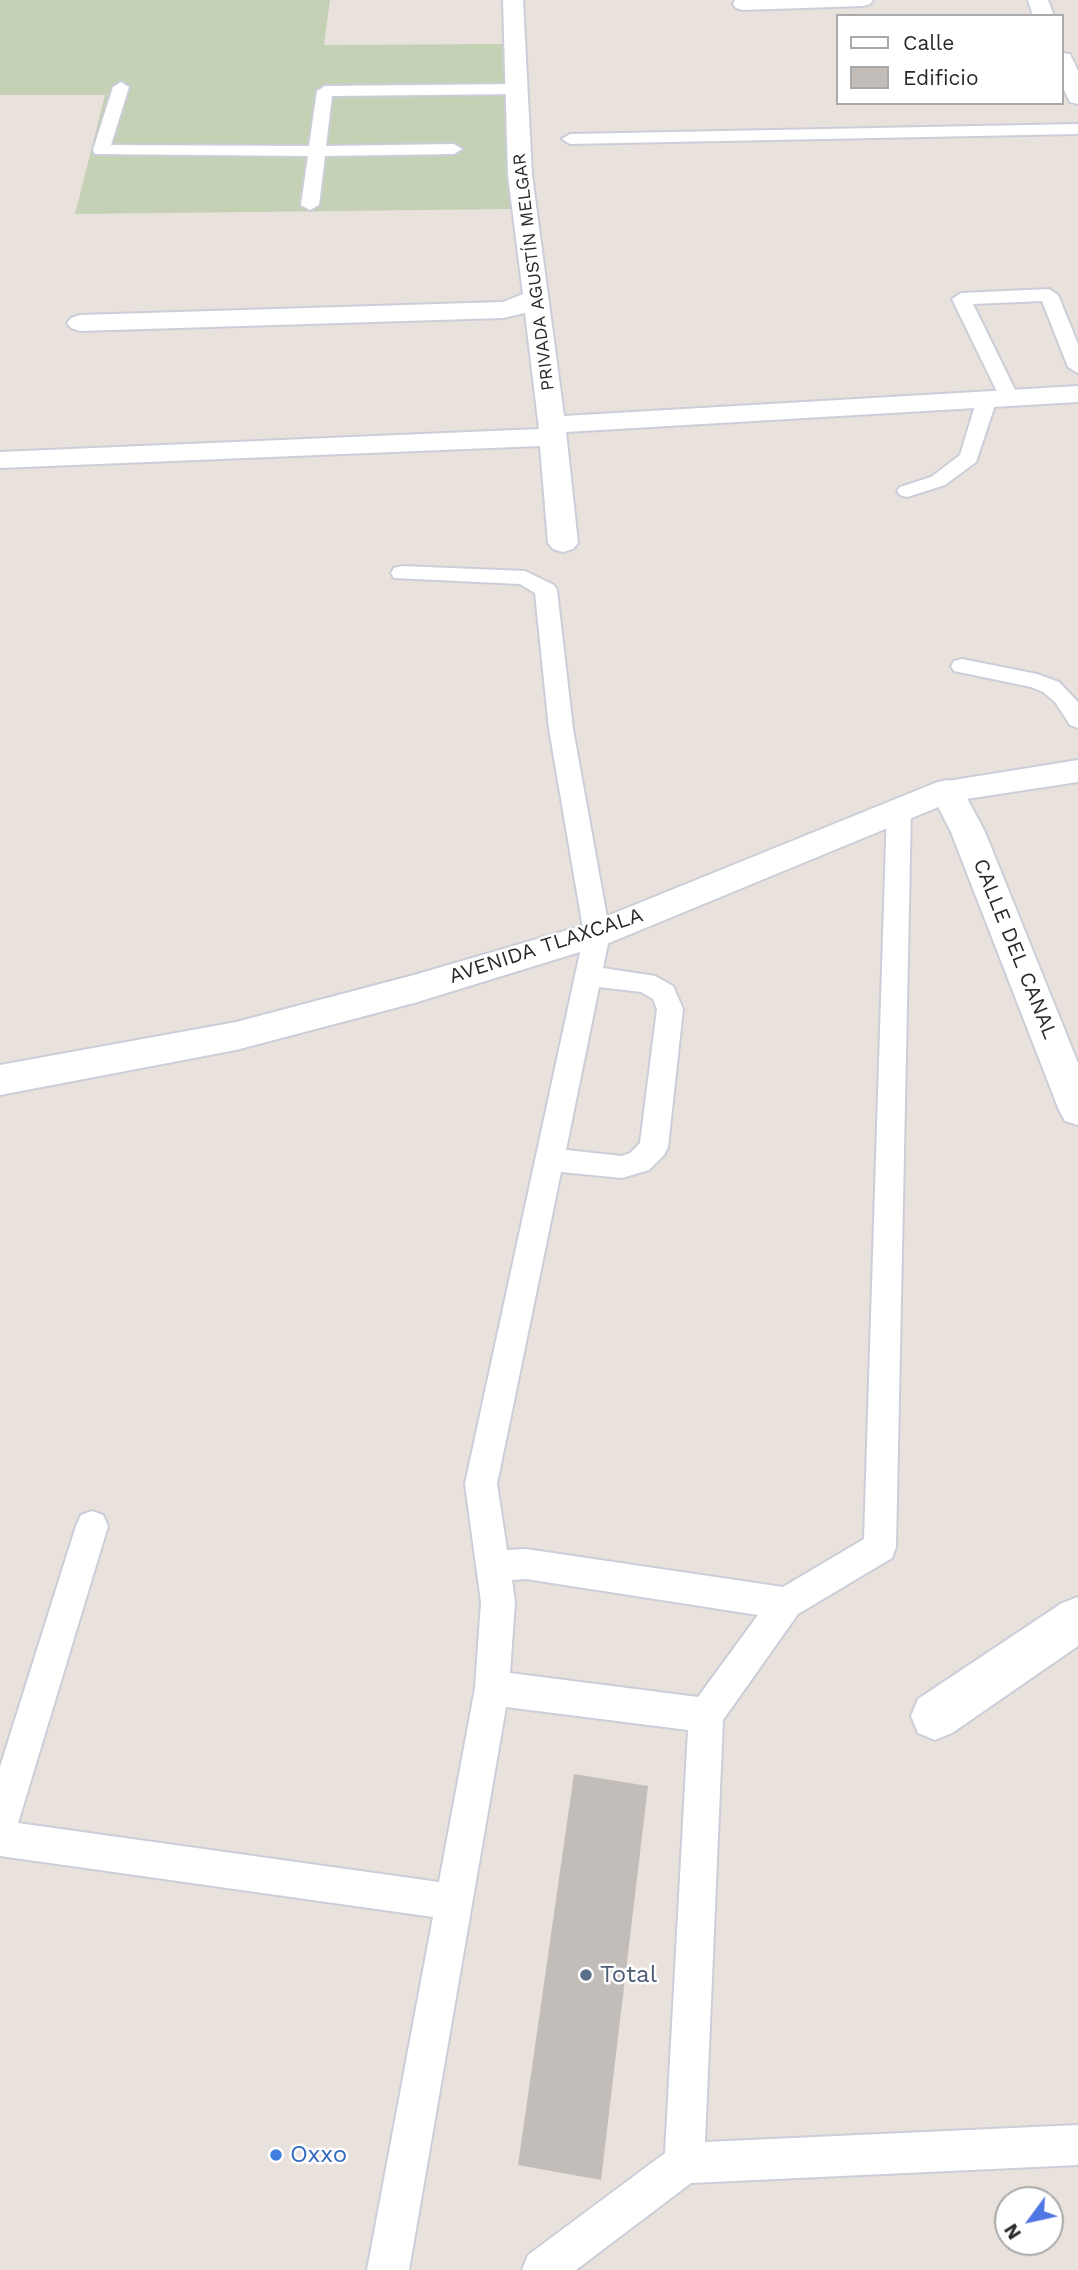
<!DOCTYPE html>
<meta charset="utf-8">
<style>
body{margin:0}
#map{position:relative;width:1078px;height:2270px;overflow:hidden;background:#e9e2dc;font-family:"Work Sans",sans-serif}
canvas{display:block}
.legend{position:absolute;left:836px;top:14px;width:228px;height:91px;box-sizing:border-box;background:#fff;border:2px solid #a9a9a9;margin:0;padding:9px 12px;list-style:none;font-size:21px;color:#292929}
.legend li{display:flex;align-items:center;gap:14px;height:35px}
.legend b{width:35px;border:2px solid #a9a9a9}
.north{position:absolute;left:994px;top:2186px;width:70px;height:70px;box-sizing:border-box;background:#fff;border:2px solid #a9a9a9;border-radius:50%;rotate:237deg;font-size:19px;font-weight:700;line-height:28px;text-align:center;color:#292929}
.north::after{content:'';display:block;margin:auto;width:24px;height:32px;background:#5076e2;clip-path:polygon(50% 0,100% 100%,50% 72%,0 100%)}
</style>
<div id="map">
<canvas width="1078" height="2270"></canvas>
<ul class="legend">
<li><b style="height:9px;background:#fff"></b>Calle</li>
<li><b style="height:19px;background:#c2bdb8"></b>Edificio</li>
</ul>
<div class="north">N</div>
</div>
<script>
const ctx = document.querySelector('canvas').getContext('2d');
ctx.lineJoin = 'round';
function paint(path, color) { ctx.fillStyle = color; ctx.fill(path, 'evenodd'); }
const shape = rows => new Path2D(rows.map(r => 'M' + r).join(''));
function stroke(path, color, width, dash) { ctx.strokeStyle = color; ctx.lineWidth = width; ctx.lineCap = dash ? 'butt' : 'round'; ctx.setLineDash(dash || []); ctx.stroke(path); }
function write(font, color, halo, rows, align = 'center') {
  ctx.font = font + ' "Work Sans",sans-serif'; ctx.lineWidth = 5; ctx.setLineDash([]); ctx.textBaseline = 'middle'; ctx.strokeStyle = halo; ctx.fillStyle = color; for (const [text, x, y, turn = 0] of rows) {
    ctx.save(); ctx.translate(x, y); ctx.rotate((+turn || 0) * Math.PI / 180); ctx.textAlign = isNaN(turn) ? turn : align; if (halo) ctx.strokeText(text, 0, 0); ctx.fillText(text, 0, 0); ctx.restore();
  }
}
paint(shape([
 [0,0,330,0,324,45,505,44,514,209,75,214,105,95,0,95]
]), '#c5d1b5');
paint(shape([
 [574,1774,648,1786,601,2180,518,2165]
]), '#c2bdb8');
const lane = shape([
 [121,82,129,87,111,145,309,146,317,91,325,86,517,84,525,89,517,94,332,96,326,146,454,144,462,149,454,154,325,156,319,205,310,210,301,205,308,156,95,154,93,150,113,87,121,82],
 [1078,124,1078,134,570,144,562,139,570,134,1078,124],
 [1049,289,1058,295,1078,344,1078,373,1068,367,1042,301,973,304,1019,398,1009,404,1002,402,952,299,961,293,1049,289],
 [987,393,997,399,976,462,945,485,907,497,900,495,897,491,900,487,931,477,960,455,977,399,987,393],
 [402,566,525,571,554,585,557,590,573,729,610,934,603,968,655,976,673,986,683,1009,668,1147,664,1155,649,1170,622,1178,561,1172,497,1484,507,1550,526,1549,783,1587,864,1539,887,808,890,802,899,800,908,802,911,808,896,1547,892,1558,798,1614,723,1720,705,2142,1078,2125,1078,2165,691,2183,576,2270,522,2270,528,2255,665,2153,688,1730,506,1707,409,2270,367,2270,433,1917,0,1856,0,1767,76,1526,81,1515,92,1511,103,1515,108,1526,18,1823,439,1882,475,1688,481,1602,465,1484,584,934,549,729,535,593,520,584,394,578,391,573,394,568,402,566],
 [599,987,641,992,653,999,657,1009,640,1143,630,1153,622,1156,566,1150,599,987],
 [526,1579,758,1615,698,1697,510,1673,515,1602,512,1580,526,1579],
 [962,659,1037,674,1059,682,1078,702,1078,728,1070,725,1055,702,1043,692,1031,687,954,671,951,666,954,661,962,659]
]);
const street = shape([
 [503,0,523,0,532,175,564,416,1078,386,1078,402,566,432,578,543,573,549,563,552,553,549,548,543,540,446,0,468,0,452,539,429,525,313,503,318,80,331,71,328,67,323,71,318,80,315,503,302,523,294,508,175,503,0],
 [735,0,873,0,870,4,863,6,743,10,736,8,733,4,735,0],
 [1028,0,1048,0,1054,16,1033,16,1028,0],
 [1062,53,1070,54,1078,71,1078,104,1070,102,1062,86,1062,53],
 [947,780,959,783,985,832,1078,1063,1078,1125,1065,1121,1059,1110,951,832,930,791,935,783,947,780],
 [1078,1597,1078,1646,952,1733,935,1740,918,1733,911,1716,918,1699,1062,1603,1078,1597]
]);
const secondary = shape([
 [1078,760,1078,782,953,801,609,943,414,1003,236,1050,0,1095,0,1065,236,1022,414,975,585,925,935,783,1078,760]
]);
stroke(lane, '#cbced9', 4);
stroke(street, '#cbced9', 4);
stroke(secondary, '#cbced9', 4);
paint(lane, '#fff');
paint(street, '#fff');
paint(secondary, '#fff');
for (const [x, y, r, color] of [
 [586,1975,7,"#5c6f8a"],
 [276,2155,7,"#3f7fe0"]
]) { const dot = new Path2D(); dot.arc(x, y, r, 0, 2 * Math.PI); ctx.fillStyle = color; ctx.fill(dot); stroke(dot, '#fff', 2.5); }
write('18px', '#292929', '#fff', [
 ["PRIVADA AGUSTÍN MELGAR",534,272,-97]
]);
write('21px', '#292929', '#fff', [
 ["AVENIDA TLAXCALA",546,946,-18],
 ["CALLE DEL CANAL",1015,949,68]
]);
write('24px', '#4e5e75', '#fff', [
 ["Total",600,1975]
], 'left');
write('24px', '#366cbe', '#fff', [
 ["Oxxo",290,2155]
], 'left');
</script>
